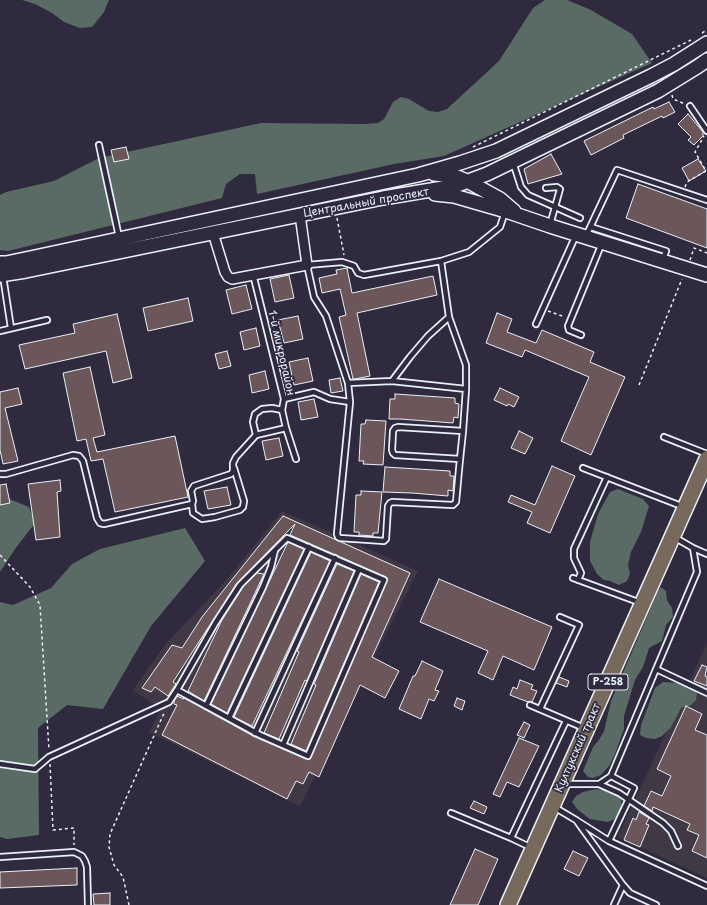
<!DOCTYPE html>
<meta charset="utf-8">
<style>
body{margin:0}
canvas{display:block;background:#2f2a3d}
</style>
<canvas width="707" height="905"></canvas>
<script>
const ctx = document.querySelector('canvas').getContext('2d');
ctx.lineJoin = 'round';
function paint(path, color) { ctx.fillStyle = color; ctx.fill(path, 'evenodd'); }
const shape = rows => new Path2D(rows.map(r => 'M' + r).join(''));
function stroke(path, color, width, dash) { ctx.strokeStyle = color; ctx.lineWidth = width; ctx.lineCap = dash ? 'butt' : 'round'; ctx.setLineDash(dash || []); ctx.stroke(path); }
function write(font, color, halo, rows, align = 'center') {
  ctx.font = font + ' "Playpen Sans",sans-serif'; ctx.lineWidth = 3.5; ctx.setLineDash([]); ctx.textBaseline = 'middle'; ctx.strokeStyle = halo; ctx.fillStyle = color; for (const [text, x, y, turn = 0] of rows) {
    ctx.save(); ctx.translate(x, y); ctx.rotate((+turn || 0) * Math.PI / 180); ctx.textAlign = isNaN(turn) ? turn : align; if (halo) ctx.strokeText(text, 0, 0); ctx.fillText(text, 0, 0); ctx.restore();
  }
}
paint(shape([
 [282,511,418,571,300,806,149,732,161,710,133,690,165,645,228,578],
 [707,643,707,878,618,837]
]), '#413845');
paint(shape([
 [22,0,109,0,104,12,92,27,80,28,64,22,52,13,35,4],
 [545,0,567,0,591,10,632,34,652,63,444,156,394,164,257,194,255,174,240,174,226,184,222,198,8,251,0,250,0,195,6,192,54,181,99,158,261,123,366,124,378,123,384,119,393,102,401,97,409,99,429,111,438,112,447,109,499,61,533,8],
 [618,489,643,499,649,506,641,532,631,552,628,565,630,574,627,581,619,585,610,581,604,580,597,574,590,561,590,542,598,514,610,492],
 [0,497,9,499,29,507,35,523,15,549,0,572],
 [185,528,205,561,151,626,103,709,67,705,38,728,39,835,7,839,0,837,0,602,13,605,51,588,72,564,100,549],
 [661,587,666,591,667,600,672,608,673,617,666,625,662,641,649,648,643,667,635,680,624,716,624,729,615,754,609,766,601,775,593,778,588,777,583,771,593,747,599,740,604,731,611,701,658,591],
 [663,682,678,683,697,692,696,700,691,705,681,708,671,727,662,736,655,739,646,738,640,735,641,725,655,688],
 [596,789,604,790,614,794,621,799,622,807,618,816,613,820,608,822,590,819,578,810,572,802,576,796,583,792]
]), '#596b64');
const building = shape([
 [669,102,675,112,663,118,662,116,623,135,624,138,591,155,584,141,653,107,654,109,669,102],
 [688,114,703,132,703,136,694,145,688,140,691,137,678,124,688,114],
 [126,147,129,159,114,162,111,150,126,147],
 [551,154,562,174,528,184,524,169,551,154],
 [698,159,706,171,689,181,682,168,698,159],
 [638,184,707,209,707,248,626,218,638,184],
 [347,268,352,293,433,276,437,295,357,313,370,376,355,379,353,379,339,317,346,315,340,289,322,293,319,278,337,274,336,270,347,268],
 [289,275,294,298,275,302,270,279,289,275],
 [246,285,252,309,232,314,226,290,246,285],
 [188,298,193,321,148,331,143,308,188,298],
 [497,313,512,319,507,332,536,343,542,330,594,352,590,362,625,377,591,455,561,441,589,377,525,350,522,357,486,343,497,313],
 [117,314,132,378,113,383,106,351,25,369,19,345,75,333,73,324,117,314],
 [298,316,303,339,284,343,278,320,298,316],
 [256,328,260,346,244,350,240,332,256,328],
 [227,351,231,366,219,369,215,354,227,351],
 [308,358,313,381,294,385,289,362,308,358],
 [90,367,105,435,93,438,97,452,175,436,188,497,115,512,103,459,91,461,86,439,77,441,63,373,90,367],
 [265,371,269,389,252,393,249,375,265,371],
 [340,378,343,391,331,393,329,380,340,378],
 [18,388,22,404,5,408,18,461,3,464,0,450,0,392,18,388],
 [500,388,519,397,514,407,508,404,507,406,494,400,500,388],
 [395,394,455,398,455,403,459,404,458,418,454,417,453,423,400,419,389,419,390,399,395,399,395,394],
 [314,399,318,417,301,420,298,402,314,399],
 [366,420,386,421,383,465,363,464,364,461,359,461,361,424,365,424,366,420],
 [519,431,533,438,525,454,511,448,519,431],
 [279,438,283,456,266,460,262,441,279,438],
 [552,466,575,476,550,533,527,523,532,512,508,502,511,495,535,505,552,466],
 [385,467,450,471,450,476,454,476,453,491,448,490,448,496,412,493,383,492,385,467],
 [60,480,61,491,57,492,60,537,36,540,28,484,60,480],
 [6,484,10,503,0,505,0,485,6,484],
 [227,487,231,505,208,509,204,491,227,487],
 [361,491,382,492,378,533,373,533,373,536,359,535,359,532,354,532,356,495,361,495,361,491],
 [283,516,410,573,372,657,399,671,385,698,360,685,319,777,309,772,303,784,296,781,287,799,162,735,177,705,174,704,174,701,177,696,184,699,184,698,253,736,306,759,310,759,387,581,386,577,290,535,295,524,237,583,173,682,176,684,168,696,155,687,151,692,142,688,172,645,182,648,202,617,283,516],
 [288,542,304,549,227,713,211,704,288,542],
 [311,552,330,561,252,726,234,717,311,552],
 [337,564,354,571,307,681,305,680,279,739,264,733,299,652,297,651,337,564],
 [257,573,264,574,204,701,188,691,222,620,243,587,257,573],
 [361,574,379,582,306,751,291,744,316,685,314,684,361,574],
 [439,579,552,627,534,670,503,656,493,680,478,673,488,651,420,622,439,579],
 [422,661,443,671,435,690,439,691,434,701,429,699,421,719,399,709,413,676,415,676,422,661],
 [702,665,707,667,705,676,707,677,707,686,694,681,702,665],
 [559,677,569,681,567,687,556,683,559,677],
 [520,680,533,685,531,689,537,691,532,702,528,702,510,695,513,687,517,689,520,680],
 [457,698,465,701,462,710,454,706,457,698],
 [686,706,702,714,695,730,707,735,707,858,692,851,699,835,687,830,690,824,653,807,652,811,644,806,651,791,662,796,671,776,657,769,686,706],
 [524,722,530,725,524,738,517,735,524,722],
 [519,738,539,746,519,787,507,782,500,797,493,794,519,738],
 [474,801,487,807,484,814,470,808,474,801],
 [639,812,649,818,646,824,649,825,640,847,624,840,633,818,636,820,639,812],
 [475,849,498,859,478,905,450,905,475,849],
 [573,851,588,858,579,876,564,869,573,851],
 [77,868,77,885,0,888,0,872,77,868],
 [110,893,110,905,94,905,93,894,110,893]
]);
paint(building, '#6b5759');
stroke(building, '#e8f1f8', 1);
const service = shape([
 [690,106,707,131],
 [99,145,119,237],
 [513,162,521,187,528,195,580,218],
 [546,188,557,187,560,189,550,225],
 [591,227,666,251,663,260],
 [586,236,617,170,707,200],
 [253,274,284,399,282,410,272,408,262,409,255,414,253,422,256,435],
 [3,276,11,328],
 [449,317,466,365,466,389],
 [536,324,576,235],
 [0,331,47,320],
 [581,335,569,330,568,326,602,243],
 [392,381,410,357,428,336,449,317,441,261],
 [348,383,350,402],
 [284,399,314,392,330,399,350,402,337,534,338,537,340,538,384,541,386,539,388,506,390,503,392,502,453,505,456,502,460,459,395,455,393,453,392,450,393,431,395,428,398,427,463,431],
 [282,410,286,428,296,459],
 [664,437,707,454],
 [460,459,463,431,466,389,392,381,348,383,326,316,314,297,307,265,342,262,354,266,358,273,364,275,441,261,469,252,500,227,505,212],
 [583,468,684,507],
 [0,474,6,474,73,455,79,456,83,461,97,518,100,523,104,524,192,504,193,501,191,491,194,486,231,474,233,471,233,463,236,457,256,435,286,428],
 [192,504,193,513,202,519,215,517,240,510,243,507,244,501,234,468],
 [693,548,707,554],
 [573,578,641,603],
 [578,580,581,573,574,558,574,549,607,477],
 [656,669,707,693],
 [530,705,584,728],
 [206,706,263,587,271,567,275,550],
 [540,709,579,625,560,617],
 [229,718,309,547],
 [255,733,335,558],
 [283,745,359,569],
 [0,764,35,769,49,757,169,702,177,690,260,735,308,756,384,580,287,538,240,585,216,622,177,690],
 [564,784,599,784,611,776],
 [599,784,619,793,663,823,671,831,678,846],
 [554,807,576,820,623,885,614,905],
 [451,813,511,838],
 [576,820,609,841,707,886],
 [609,841,634,788,611,776,697,572,693,548,674,537],
 [532,848,511,838,566,721],
 [0,857,74,852,82,856,85,861,87,867,88,905],
 [623,885,630,893,656,905]
]);
const minor = shape([
 [213,233,225,272,228,277,232,279,307,265,300,215]
]);
const secondary = shape([
 [434,174,455,176,469,182,500,199,514,211],
 [435,194,454,196,506,211,550,226,707,275],
 [0,263,6,263,30,258,418,175,460,163,496,151,651,76,674,64,707,43],
 [0,275,26,271,383,198,455,186,487,174,658,91,697,67,707,60]
]);
const primary = shape([
 [508,905,707,459]
]);
stroke(service, '#e8f1f8', 8);
stroke(minor, '#e8f1f8', 12);
stroke(secondary, '#e8f1f8', 16);
stroke(primary, '#e8f1f8', 18);
stroke(shape([
 [702,33,707,30],
 [672,95,673,99,685,104],
 [473,147,691,40],
 [685,187,687,182,706,171,695,152,704,136],
 [337,218,344,255],
 [690,260,694,248,707,253],
 [548,311,565,317],
 [639,385,682,279],
 [0,555,30,587,40,605,49,750],
 [50,764,53,830,74,828,74,845],
 [129,905,123,877,114,865,109,847,110,834,165,711]
]), '#e8f1f8', 1.5, [3, 3]);
stroke(service, '#2f2a3d', 4.5);
stroke(minor, '#2f2a3d', 9);
stroke(secondary, '#2f2a3d', 13);
stroke(primary, '#77695c', 15);
for (const [x, y, w] of [
 [608,682,40]
]) { const box = new Path2D(); box.roundRect(x - w / 2, y - 8, w, 16, 3); ctx.fillStyle = '#2f2a3d'; ctx.fill(box); stroke(box, '#e8f1f8', 1); }
write('bold 10px', '#e8f1f8', null, [
 ["Р-258",608,682]
]);
write('11px', '#e8f1f8', '#2f2a3d', [
 ["Центральный проспект",366,203,-10],
 ["1-й микрорайон",281,353,77],
 ["Култукский тракт",578,748,-66]
]);
</script>
